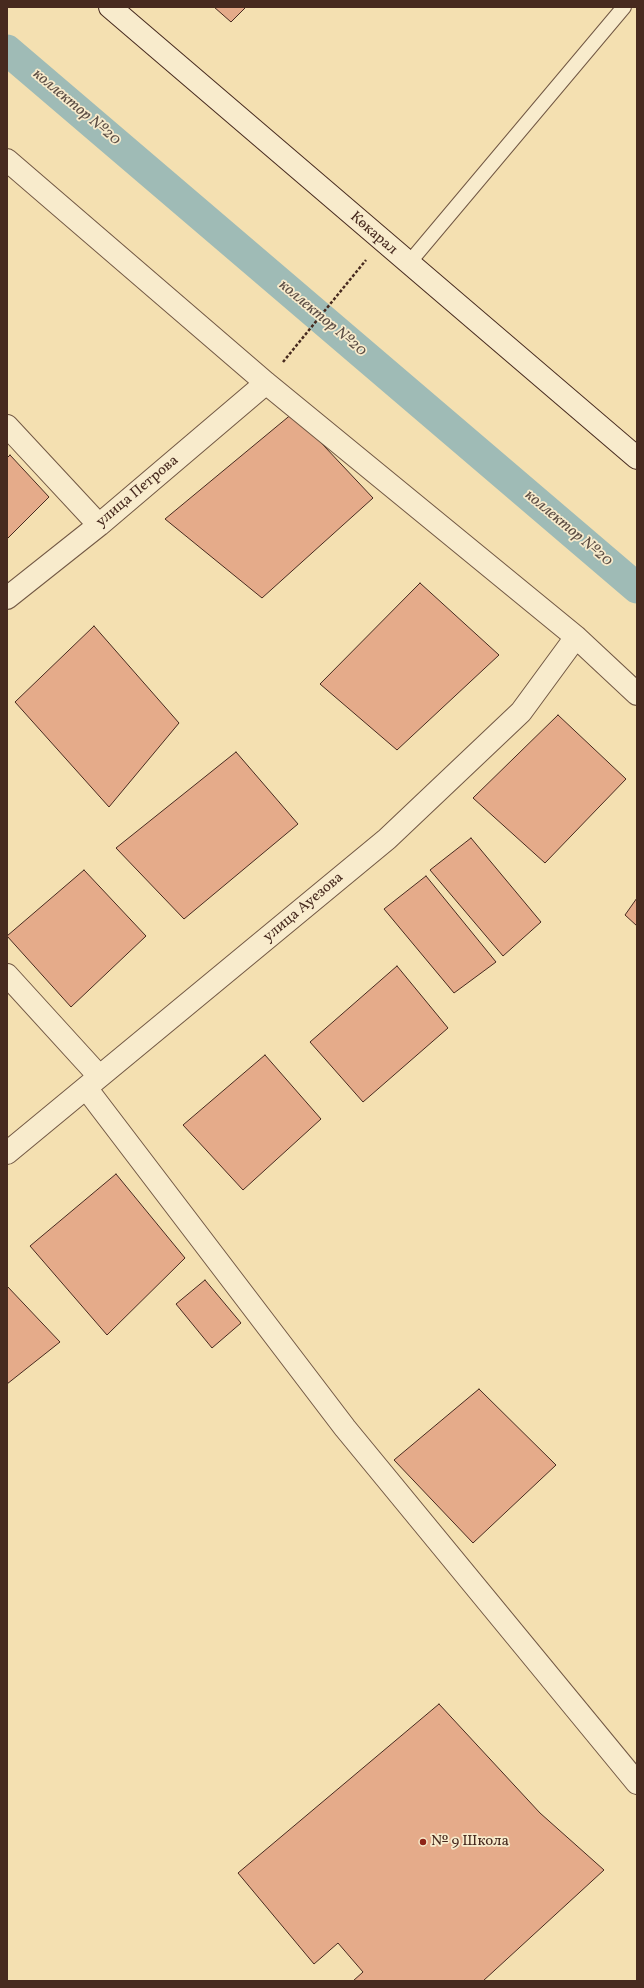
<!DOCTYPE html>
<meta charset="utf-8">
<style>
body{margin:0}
#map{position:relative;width:644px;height:1988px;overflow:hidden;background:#f4e0b1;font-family:Vollkorn,serif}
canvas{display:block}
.frame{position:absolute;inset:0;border:8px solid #472a1f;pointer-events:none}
</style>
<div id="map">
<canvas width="644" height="1988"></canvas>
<div class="frame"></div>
</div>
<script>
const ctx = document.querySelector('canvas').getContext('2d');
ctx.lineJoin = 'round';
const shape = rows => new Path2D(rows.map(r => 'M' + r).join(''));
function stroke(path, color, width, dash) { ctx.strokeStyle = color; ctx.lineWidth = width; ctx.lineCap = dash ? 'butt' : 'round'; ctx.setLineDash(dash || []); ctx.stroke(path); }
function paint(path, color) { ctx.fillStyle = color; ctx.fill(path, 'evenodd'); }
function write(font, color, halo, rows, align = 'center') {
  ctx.font = font + ' Vollkorn,serif'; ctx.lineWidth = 3.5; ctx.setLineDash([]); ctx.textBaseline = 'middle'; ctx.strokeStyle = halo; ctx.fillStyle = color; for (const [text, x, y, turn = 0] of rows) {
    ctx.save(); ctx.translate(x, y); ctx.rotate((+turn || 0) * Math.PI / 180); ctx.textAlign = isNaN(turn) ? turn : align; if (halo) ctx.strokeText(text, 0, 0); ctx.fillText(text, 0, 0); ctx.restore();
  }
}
stroke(shape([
 [7,50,637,588]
]), '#9fbbb6', 31);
const building = shape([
 [214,7,246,7,231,22,214,7],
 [293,413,373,498,262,598,165,519,293,413],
 [10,455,49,497,7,539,7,458,10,455],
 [420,583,499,655,397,750,320,684,420,583],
 [94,626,179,723,109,807,15,702,94,626],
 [558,715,626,779,545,863,473,798,558,715],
 [236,752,298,824,184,919,116,848,236,752],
 [471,838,541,922,503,956,430,870,471,838],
 [84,870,146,936,71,1007,7,936,84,870],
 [426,876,496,962,454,993,384,909,426,876],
 [637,898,637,926,625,915,637,898],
 [397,966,448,1028,363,1102,310,1042,397,966],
 [265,1055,321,1119,243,1190,183,1125,265,1055],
 [116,1174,185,1258,107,1335,30,1246,116,1174],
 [205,1280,241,1323,212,1348,176,1304,205,1280],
 [7,1286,60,1342,7,1384,7,1286],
 [479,1389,556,1465,473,1543,394,1460,479,1389],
 [439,1704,540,1813,604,1870,483,1981,353,1981,363,1972,338,1943,314,1964,238,1873,439,1704]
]);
paint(building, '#e5ab8a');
stroke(building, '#472a1f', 1);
const service = shape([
 [408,264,624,7]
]);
const minor = shape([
 [7,160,266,383,576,637,637,694],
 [7,426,99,525],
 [7,598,99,525,266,383],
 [7,975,99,1076],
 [86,1088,345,1428,637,1783],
 [7,1153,387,839,521,712,576,637]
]);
const secondary = shape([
 [110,7,637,458]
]);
stroke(service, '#725844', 16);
stroke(minor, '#725844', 24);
stroke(secondary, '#472a1f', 24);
stroke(shape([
 [283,362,366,260]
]), '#472a1f', 2.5, [3, 2]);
stroke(service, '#f8ebcc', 14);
stroke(minor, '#f8ebcc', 22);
stroke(secondary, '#f8ebcc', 22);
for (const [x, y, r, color] of [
 [423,1842,4,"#8f2418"]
]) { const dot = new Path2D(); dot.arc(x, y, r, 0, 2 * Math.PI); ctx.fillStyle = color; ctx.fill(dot); stroke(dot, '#f8ebcc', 1.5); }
write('15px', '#472a1f', '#f8ebcc', [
 ["Көкарал",373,234,41],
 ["улица Петрова",138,492,-40],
 ["улица Ауезова",304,908,-40]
]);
write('15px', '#472a1f', '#f8ebcc', [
 ["№ 9 Школа",431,1842]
], 'left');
write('italic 16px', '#5d4e45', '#f8ebcc', [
 ["коллектор №20",76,108,40],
 ["коллектор №20",322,319,40],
 ["коллектор №20",568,529,40]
]);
</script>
